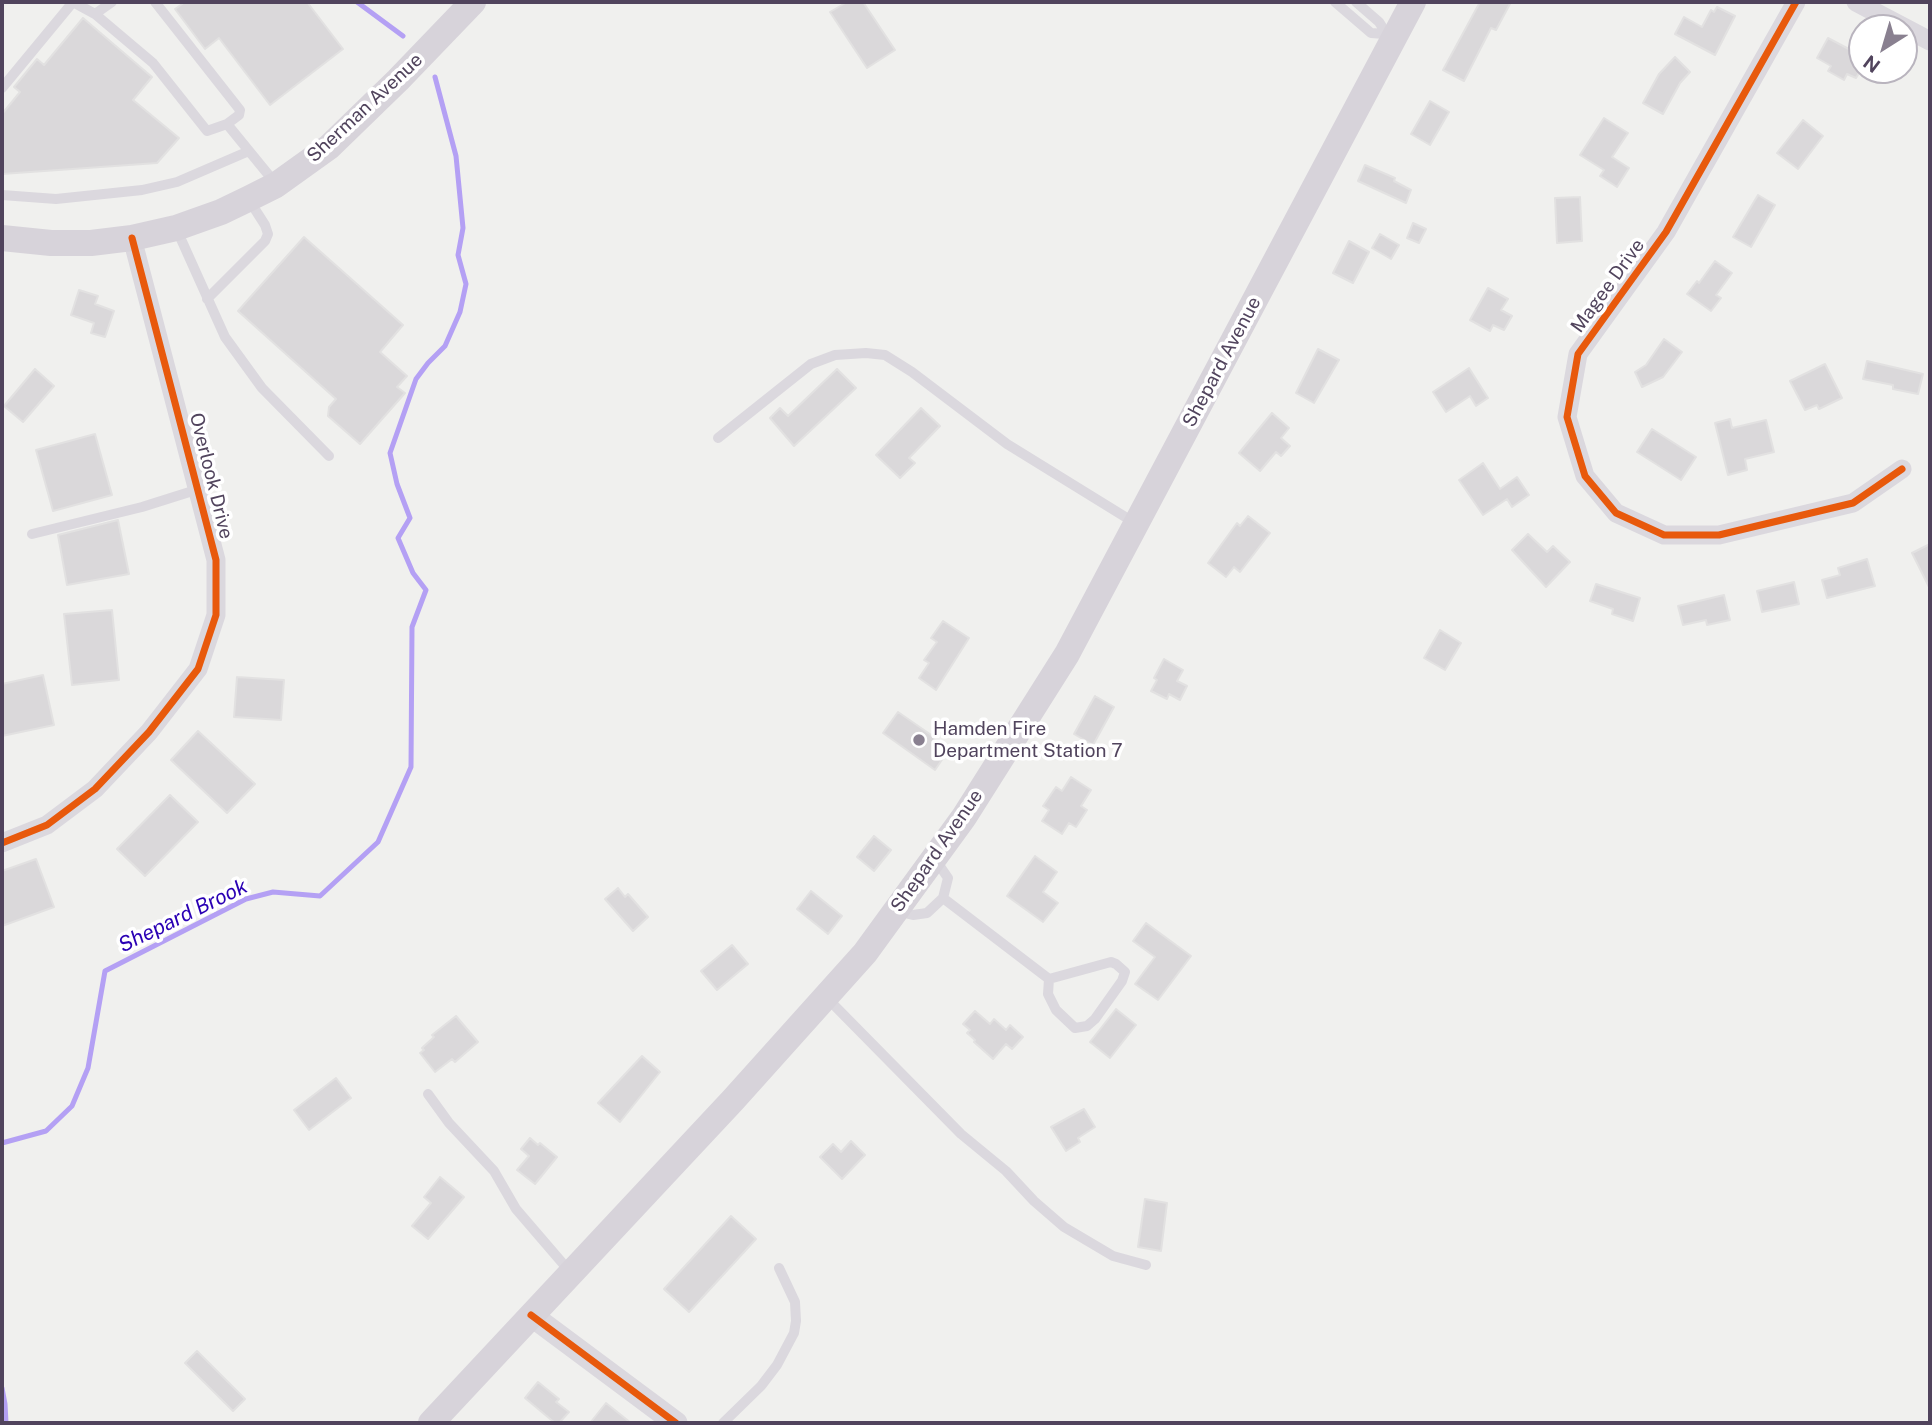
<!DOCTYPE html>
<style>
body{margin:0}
#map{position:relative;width:1932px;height:1425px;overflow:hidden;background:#f0f0ee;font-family:"Public Sans",sans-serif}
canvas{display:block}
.frame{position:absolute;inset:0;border:4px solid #51445d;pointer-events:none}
.north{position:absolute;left:1848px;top:14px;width:70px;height:70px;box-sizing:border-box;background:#fff;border:2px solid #b9b4be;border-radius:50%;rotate:217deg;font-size:19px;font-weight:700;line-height:28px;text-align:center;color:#51445d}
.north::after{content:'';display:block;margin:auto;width:24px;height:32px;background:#898090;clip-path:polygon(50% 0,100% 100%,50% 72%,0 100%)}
</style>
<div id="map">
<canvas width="1932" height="1425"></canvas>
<div class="frame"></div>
<div class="north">N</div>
</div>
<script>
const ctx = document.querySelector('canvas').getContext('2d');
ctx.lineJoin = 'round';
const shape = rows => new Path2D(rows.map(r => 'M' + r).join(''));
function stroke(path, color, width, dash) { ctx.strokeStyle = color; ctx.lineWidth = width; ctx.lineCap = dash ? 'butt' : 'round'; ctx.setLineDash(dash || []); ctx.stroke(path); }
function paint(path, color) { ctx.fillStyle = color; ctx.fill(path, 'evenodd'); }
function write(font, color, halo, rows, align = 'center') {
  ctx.font = font + ' "Public Sans",sans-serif'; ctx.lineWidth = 7; ctx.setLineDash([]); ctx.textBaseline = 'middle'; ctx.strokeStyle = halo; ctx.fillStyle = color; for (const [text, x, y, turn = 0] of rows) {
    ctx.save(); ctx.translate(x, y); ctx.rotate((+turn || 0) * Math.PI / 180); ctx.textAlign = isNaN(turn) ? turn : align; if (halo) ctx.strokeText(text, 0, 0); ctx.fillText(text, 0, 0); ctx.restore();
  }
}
stroke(shape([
 [357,2,403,36],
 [2,1143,46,1131,72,1106,88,1068,105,971,246,899,273,892,320,896,378,842,411,767,412,627,426,590,413,573,398,538,410,518,397,484,390,453,416,379,428,363,445,346,460,312,466,284,458,255,463,228,456,156,435,77],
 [2,1388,5,1404,6,1423]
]), '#b4a0f4', 5);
const building = shape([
 [185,2,307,2,343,49,270,105,219,38,205,49,175,9,185,2],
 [847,2,863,2,895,50,867,68,830,12,847,2],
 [1480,2,1511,2,1496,30,1491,28,1464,81,1443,70,1480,2],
 [1717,7,1735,16,1715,55,1675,34,1684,17,1702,27,1711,10,1714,12,1717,7],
 [83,18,152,77,133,100,179,138,157,163,2,174,2,114,20,92,14,87,37,59,44,65,83,18],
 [1828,38,1862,56,1862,68,1856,78,1847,74,1844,80,1828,71,1831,66,1817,58,1828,38],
 [1675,57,1690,72,1680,83,1663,114,1643,103,1659,74,1675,57],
 [1430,101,1449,112,1430,145,1411,134,1430,101],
 [1604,118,1628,133,1612,157,1629,168,1617,187,1600,176,1604,170,1580,155,1604,118],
 [1803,120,1823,136,1798,169,1777,153,1803,120],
 [1365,165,1395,178,1394,181,1411,190,1406,203,1358,181,1365,165],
 [1758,195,1775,205,1751,247,1733,237,1758,195],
 [1580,197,1582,241,1557,243,1555,198,1580,197],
 [1413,223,1426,229,1419,243,1407,238,1413,223],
 [1380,234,1399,245,1391,259,1372,248,1380,234],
 [304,237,403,325,380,352,407,376,397,387,405,393,360,444,328,416,329,407,336,399,238,311,304,237],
 [1349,241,1369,252,1353,283,1333,273,1349,241],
 [1715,261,1732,273,1716,295,1721,298,1711,311,1687,294,1697,281,1699,283,1715,261],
 [1488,288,1508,299,1501,310,1512,316,1504,330,1493,325,1490,331,1470,320,1488,288],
 [79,290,98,296,95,304,114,311,105,337,91,333,94,323,71,315,79,290],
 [1664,339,1682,352,1663,377,1642,387,1635,372,1646,365,1664,339],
 [1318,349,1339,360,1314,403,1296,393,1318,349],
 [1867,361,1923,374,1918,394,1893,389,1893,385,1863,379,1867,361],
 [1825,364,1842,398,1819,409,1817,405,1805,410,1790,381,1825,364],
 [1469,368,1488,398,1476,406,1470,396,1446,412,1433,392,1469,368],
 [35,369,54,386,23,422,4,406,35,369],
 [837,369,856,388,794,446,770,418,780,408,788,416,837,369],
 [921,408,940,426,909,458,915,463,900,478,876,455,921,408],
 [1272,413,1289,428,1281,438,1290,446,1281,456,1276,452,1260,471,1239,453,1272,413],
 [1730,419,1732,428,1766,420,1774,452,1745,459,1747,470,1728,475,1715,423,1730,419],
 [1652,429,1696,457,1681,480,1637,452,1652,429],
 [95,434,112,495,53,511,36,450,95,434],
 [1483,463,1500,489,1517,477,1529,495,1512,507,1507,499,1483,515,1459,480,1483,463],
 [1248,516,1270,533,1240,572,1234,567,1226,577,1208,563,1237,523,1240,526,1248,516],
 [118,520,129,574,67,585,58,535,118,520],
 [1528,534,1547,552,1553,546,1570,562,1546,587,1512,550,1528,534],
 [1930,544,1930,589,1912,553,1930,544],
 [1867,559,1875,586,1827,598,1822,580,1840,575,1838,568,1867,559],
 [1794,582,1799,604,1762,612,1757,591,1794,582],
 [1596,584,1640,598,1633,621,1612,614,1613,609,1590,601,1596,584],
 [1724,595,1730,620,1707,625,1706,620,1683,625,1678,606,1724,595],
 [112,610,119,680,72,685,64,614,112,610],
 [943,621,969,638,936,690,919,678,929,663,924,660,937,642,931,638,943,621],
 [1440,630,1461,643,1445,670,1424,658,1440,630],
 [1164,659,1183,670,1177,681,1187,686,1180,700,1169,694,1167,699,1151,691,1157,680,1154,678,1164,659],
 [43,675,54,725,2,736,2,684,43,675],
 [237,677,284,680,281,720,234,717,237,677],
 [1095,696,1114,707,1093,745,1074,734,1095,696],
 [898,712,950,748,935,770,883,733,898,712],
 [198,731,255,784,227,813,171,760,198,731],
 [1071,777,1091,790,1081,806,1087,810,1076,827,1069,823,1062,834,1042,821,1049,810,1043,806,1056,787,1062,791,1071,777],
 [170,795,198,822,145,876,117,849,170,795],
 [874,836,891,850,874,871,857,857,874,836],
 [1035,856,1057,872,1043,892,1058,903,1043,922,1007,896,1035,856],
 [36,859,54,907,2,926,2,871,36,859],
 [618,888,625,897,628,894,648,917,633,931,605,899,618,888],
 [811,891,842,916,828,934,797,909,811,891],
 [1146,923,1191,956,1158,1000,1135,984,1155,957,1133,941,1146,923],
 [732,945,748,964,717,990,701,971,732,945],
 [1116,1009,1136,1025,1110,1058,1090,1042,1116,1009],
 [975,1011,990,1024,994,1019,1006,1030,1010,1025,1023,1037,1012,1049,1006,1044,993,1059,974,1042,975,1040,967,1033,970,1030,963,1024,975,1011],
 [456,1016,478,1042,455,1062,452,1059,435,1072,420,1053,424,1050,422,1048,434,1037,432,1035,456,1016],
 [642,1056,660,1072,620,1122,598,1103,642,1056],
 [336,1078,351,1098,309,1130,294,1110,336,1078],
 [1084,1109,1095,1127,1078,1138,1080,1142,1066,1151,1051,1127,1084,1109],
 [530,1138,538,1145,540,1143,557,1157,535,1184,517,1170,529,1156,521,1149,530,1138],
 [851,1141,865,1155,842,1179,820,1157,833,1144,841,1152,851,1141],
 [440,1177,464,1197,428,1239,412,1226,431,1203,424,1197,440,1177],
 [1145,1199,1167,1203,1161,1251,1138,1247,1145,1199],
 [731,1216,756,1239,689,1312,664,1289,731,1216],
 [197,1351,245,1399,233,1411,185,1363,197,1351],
 [538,1382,559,1399,556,1402,569,1412,559,1423,555,1423,525,1398,538,1382],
 [606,1403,631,1423,590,1423,606,1403]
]);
paint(building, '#dad8da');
stroke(building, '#e2e1e1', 2);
stroke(shape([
 [155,2,240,110,239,115,227,124,276,184],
 [1335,2,1371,33,1385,34],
 [1356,2,1379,22,1388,36],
 [95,14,153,63,207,131,227,124],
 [2,88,73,2,95,14,112,2],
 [2,195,56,199,142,190,177,182,249,151],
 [176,228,225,337,262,388,329,456],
 [207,299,265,241,268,234,265,225,249,200],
 [718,438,811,364,835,355,866,353,885,355,912,372,1007,444,1135,523],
 [32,534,142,507,199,489],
 [943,898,1049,979,1048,994,1056,1010,1075,1028,1087,1026,1095,1019,1122,981,1125,972,1116,964,1111,962,1049,979],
 [900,912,913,915,927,913,943,898,948,878,935,859],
 [826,997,961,1134,1006,1171,1034,1201,1064,1227,1113,1256,1146,1265],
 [428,1094,449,1123,494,1171,516,1209,571,1273],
 [723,1423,761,1386,777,1365,794,1333,796,1321,795,1302,779,1268]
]), '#dbd8de', 10);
stroke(shape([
 [1796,2,1666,232,1578,354,1567,417,1585,476,1616,513,1664,535,1719,535,1853,503,1902,469],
 [1856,2,1930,41],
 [2,843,47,825,95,789,149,732,198,669,216,615,216,560,132,238]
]), '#dbd8de', 19);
stroke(shape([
 [531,1315,676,1423]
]), '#dbd8de', 23);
stroke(shape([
 [2,238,51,243,91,243,132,238,176,228,221,212,248,199,276,185,329,147,398,80,473,2],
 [431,1423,733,1100,865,953,964,817,1067,654,1413,2]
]), '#d7d3da', 26);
stroke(shape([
 [1796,2,1666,232,1578,354,1567,417,1585,476,1616,513,1664,535,1719,535,1853,503,1902,469],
 [2,843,47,825,95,789,149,732,198,669,216,615,216,560,132,238],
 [531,1315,676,1423]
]), '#e8590c', 7);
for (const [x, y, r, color] of [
 [919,740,7,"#898090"]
]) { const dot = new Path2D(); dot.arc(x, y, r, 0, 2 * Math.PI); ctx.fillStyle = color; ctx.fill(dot); stroke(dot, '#fff', 2.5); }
write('19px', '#51445d', '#fff', [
 ["Sherman Avenue",365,108,-43],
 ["Magee Drive",1608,286,-54],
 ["Shepard Avenue",1222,362,-62],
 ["Overlook Drive",211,476,76],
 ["Shepard Avenue",937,851,-55]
]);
write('19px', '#51445d', '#fff', [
 ["Hamden Fire",933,729],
 ["Department Station 7",933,751]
], 'left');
write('italic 21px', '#2a00b4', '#fff', [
 ["Shepard Brook",183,916,-26]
]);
</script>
